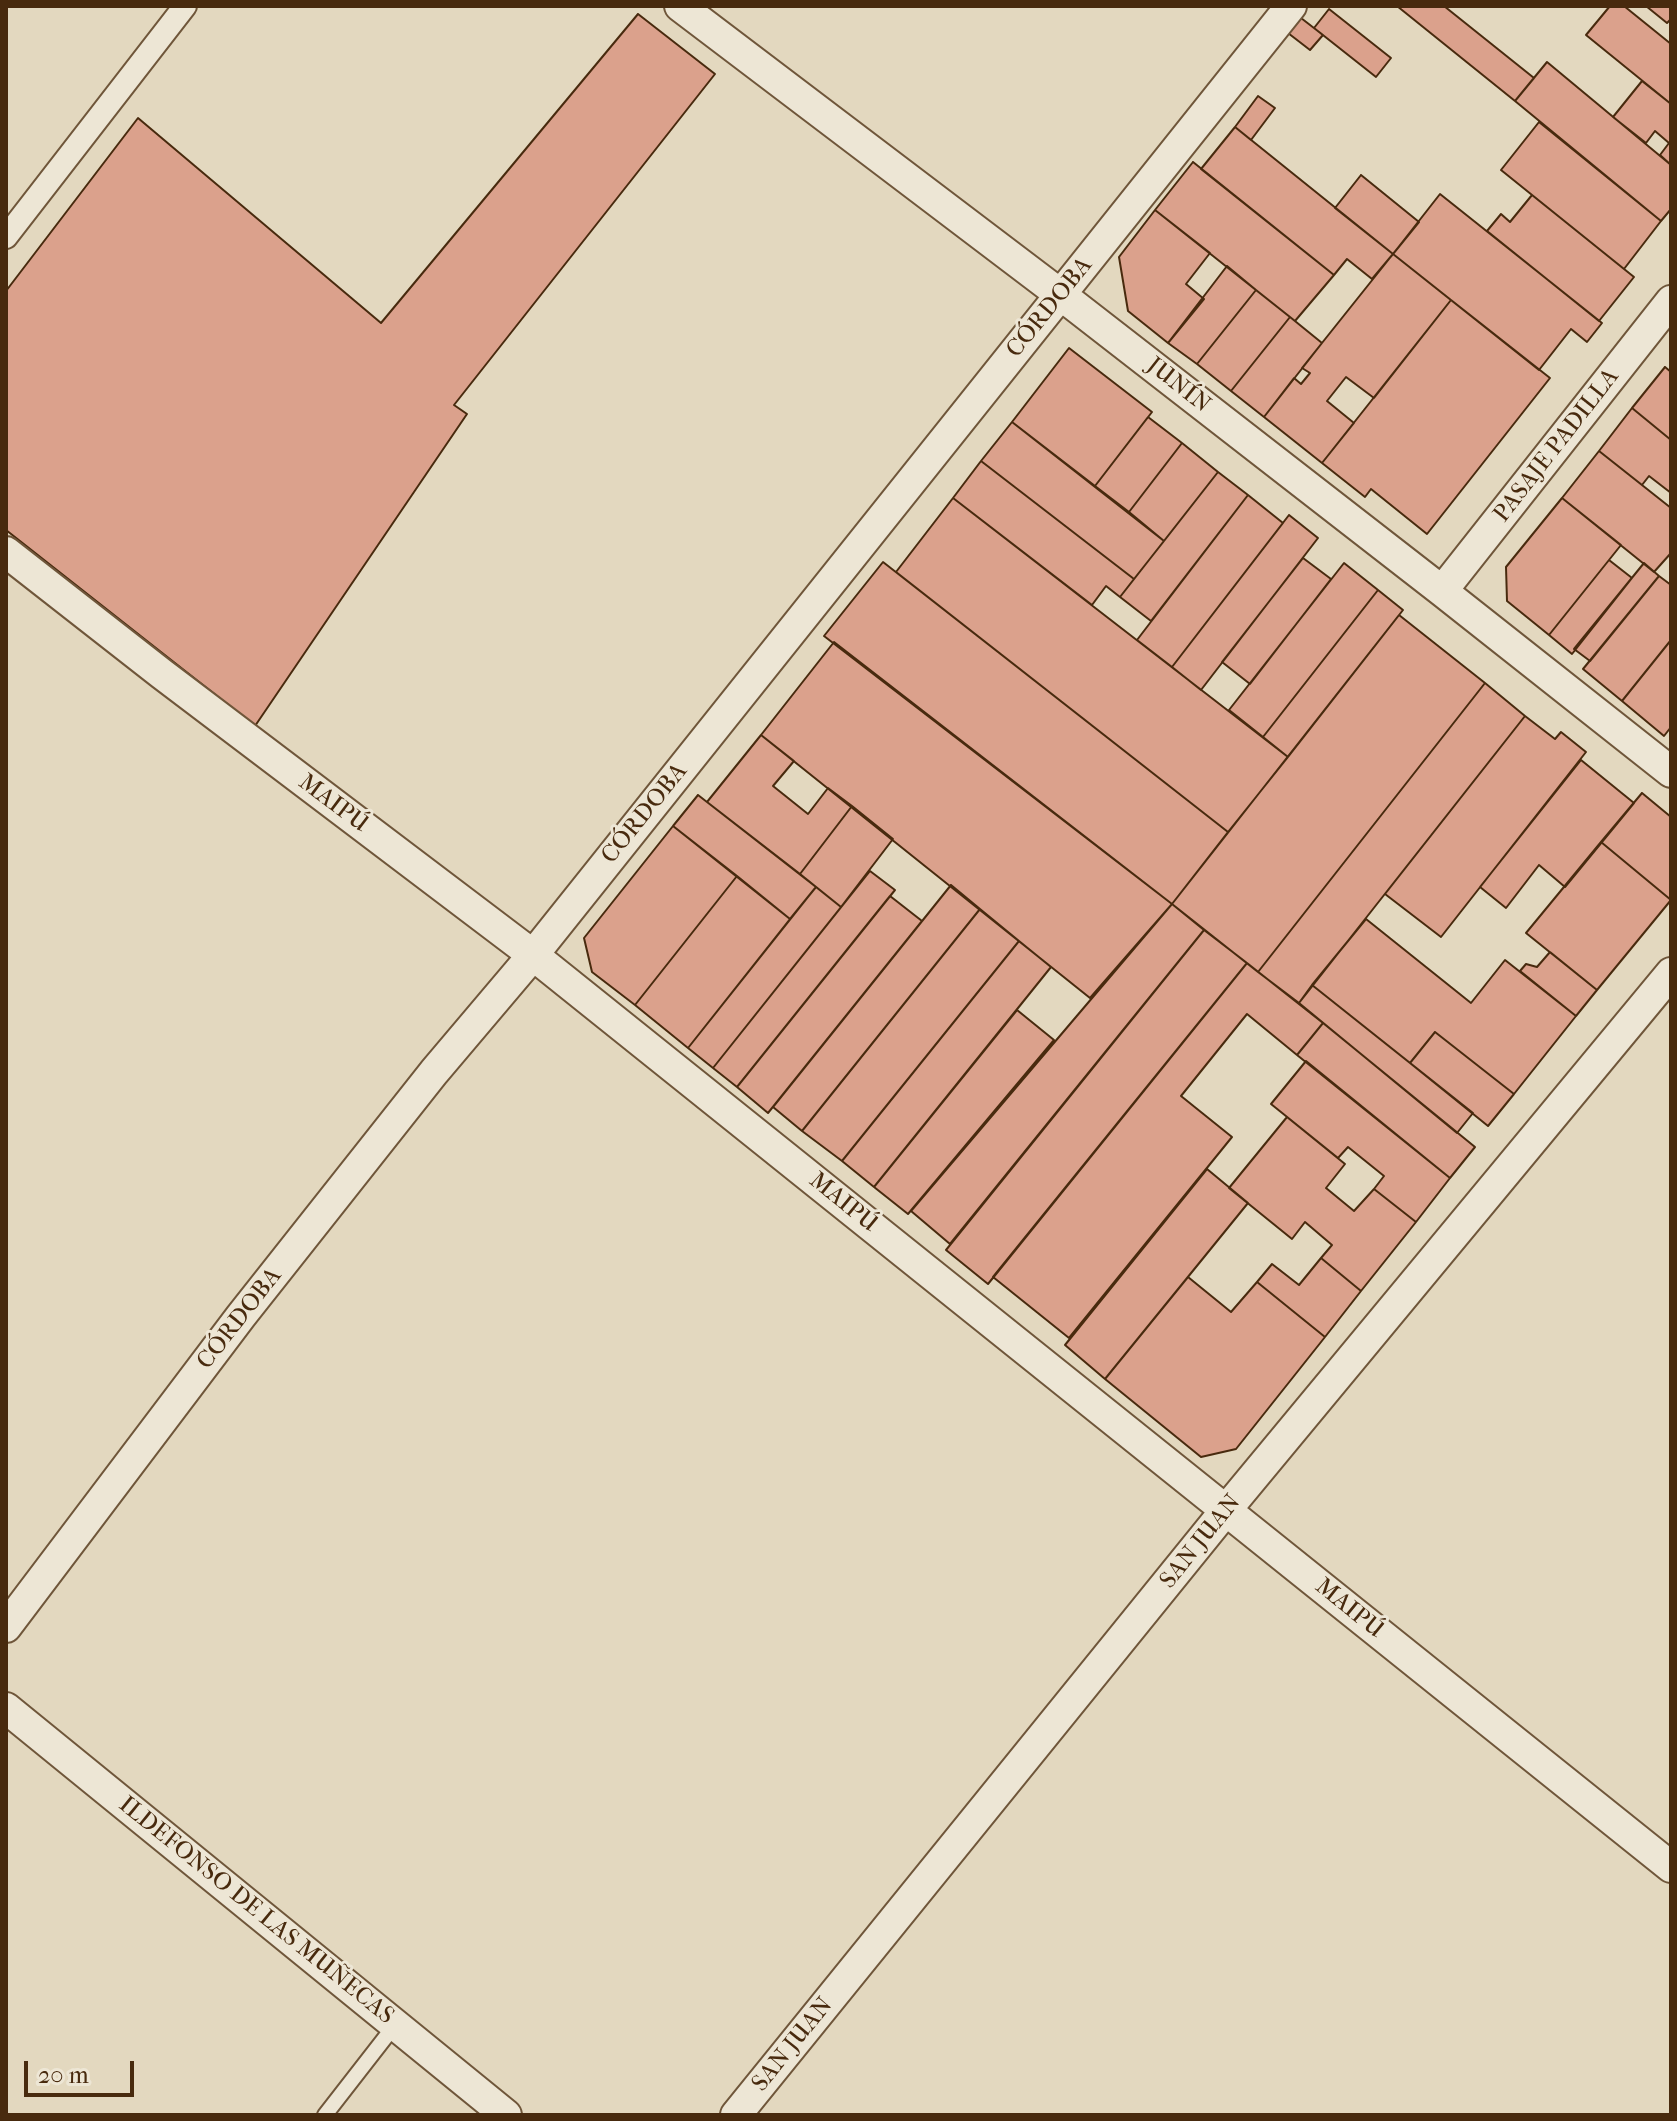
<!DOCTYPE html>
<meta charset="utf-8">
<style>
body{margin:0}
#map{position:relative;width:1677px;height:2121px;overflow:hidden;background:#e3d8bf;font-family:"IM FELL French Canon",serif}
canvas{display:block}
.frame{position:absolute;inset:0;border:8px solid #482a0e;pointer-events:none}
.scale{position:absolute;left:24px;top:2061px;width:110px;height:36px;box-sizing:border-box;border:4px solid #482a0e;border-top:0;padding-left:10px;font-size:24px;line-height:28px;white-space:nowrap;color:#482a0e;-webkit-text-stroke:6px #ede6d5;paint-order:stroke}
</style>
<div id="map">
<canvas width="1677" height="2121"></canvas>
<div class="frame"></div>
<div class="scale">20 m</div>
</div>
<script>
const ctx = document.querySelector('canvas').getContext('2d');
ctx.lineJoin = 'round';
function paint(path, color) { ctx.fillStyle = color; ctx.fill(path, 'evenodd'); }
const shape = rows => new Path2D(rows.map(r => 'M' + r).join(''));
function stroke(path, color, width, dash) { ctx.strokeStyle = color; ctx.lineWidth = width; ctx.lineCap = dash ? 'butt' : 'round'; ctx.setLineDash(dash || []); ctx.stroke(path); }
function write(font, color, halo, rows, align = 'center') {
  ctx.font = font + ' "IM FELL French Canon",serif'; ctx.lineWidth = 6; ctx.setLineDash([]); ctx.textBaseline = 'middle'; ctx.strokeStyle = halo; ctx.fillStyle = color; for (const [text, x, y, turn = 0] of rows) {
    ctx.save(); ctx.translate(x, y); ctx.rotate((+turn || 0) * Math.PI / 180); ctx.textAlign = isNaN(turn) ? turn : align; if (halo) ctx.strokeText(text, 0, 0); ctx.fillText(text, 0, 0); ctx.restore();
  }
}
const building = shape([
 [1397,6,1444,6,1534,78,1515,101,1397,6],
 [1610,6,1624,6,1671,44,1671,104,1586,35,1610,6],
 [1646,6,1671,6,1671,19,1667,23,1646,6],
 [1329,9,1391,58,1376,77,1314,28,1329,9],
 [638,14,715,74,454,405,467,414,255,726,6,530,6,291,138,118,381,323,638,14],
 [1301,18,1323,35,1310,50,1288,33,1301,18],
 [1547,62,1671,165,1671,209,1661,221,1515,101,1547,62],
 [1642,81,1671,104,1671,165,1660,155,1669,143,1655,131,1646,143,1613,117,1642,81],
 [1258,96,1275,108,1251,140,1235,127,1258,96],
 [1539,122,1661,221,1624,269,1501,170,1539,122],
 [1235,127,1393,254,1372,279,1347,259,1334,275,1201,169,1235,127],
 [1193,162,1334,275,1295,321,1155,210,1193,162],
 [1361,175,1419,222,1393,254,1335,208,1361,175],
 [1440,194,1602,323,1587,342,1571,329,1539,370,1393,254,1440,194],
 [1532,195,1634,277,1599,321,1487,231,1501,214,1510,222,1532,195],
 [1155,210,1210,253,1186,284,1204,299,1168,343,1128,311,1119,257,1155,210],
 [1393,254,1451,300,1374,398,1346,377,1327,401,1354,423,1322,463,1264,417,1294,378,1301,384,1310,373,1302,368,1393,254],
 [1227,266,1256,290,1197,364,1168,343,1227,266],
 [1256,290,1290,317,1231,391,1197,364,1256,290],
 [1451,300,1550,378,1427,534,1371,489,1365,497,1322,463,1451,300],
 [1290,317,1322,343,1264,417,1231,391,1290,317],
 [1069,348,1152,412,1095,486,1012,422,1069,348],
 [1665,367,1671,372,1671,440,1632,408,1665,367],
 [1632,408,1671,440,1671,493,1649,476,1642,485,1599,451,1632,408],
 [1148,417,1182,443,1129,512,1095,486,1148,417],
 [1012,422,1164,541,1134,579,981,461,1012,422],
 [1182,443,1218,472,1164,541,1129,512,1182,443],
 [1599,451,1671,508,1671,553,1654,572,1562,498,1599,451],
 [981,461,1134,579,1120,597,1106,586,1092,605,953,498,981,461],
 [1218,472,1248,495,1151,621,1120,597,1218,472],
 [1248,495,1283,523,1172,667,1137,640,1248,495],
 [953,498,1288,757,1228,832,896,572,953,498],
 [1562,498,1621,545,1549,635,1507,601,1506,567,1562,498],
 [1289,515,1318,538,1201,690,1172,667,1289,515],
 [1303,558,1331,579,1250,684,1222,662,1303,558],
 [1609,560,1632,578,1572,654,1549,635,1609,560],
 [883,562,1228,832,1172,904,824,636,883,562],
 [1344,563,1378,590,1263,737,1229,710,1344,563],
 [1644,563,1659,576,1590,661,1574,649,1644,563],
 [1659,576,1671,585,1671,640,1622,701,1583,669,1659,576],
 [1378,590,1403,610,1288,757,1263,737,1378,590],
 [1399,615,1485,683,1258,972,1172,904,1399,615],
 [1671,640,1671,727,1664,736,1622,701,1671,640],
 [834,642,1172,904,1090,998,761,735,834,642],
 [1485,683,1525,716,1299,1003,1258,972,1485,683],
 [1525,716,1555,739,1561,732,1586,752,1441,937,1385,894,1525,716],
 [761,735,794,761,773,786,808,814,828,788,852,806,800,874,707,802,761,735],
 [1581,760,1634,803,1565,887,1539,865,1506,908,1480,887,1581,760],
 [1642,793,1671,817,1671,900,1601,842,1642,793],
 [698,795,816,887,790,919,673,826,698,795],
 [852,806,893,839,841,907,800,874,852,806],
 [673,826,737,876,635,1005,592,972,584,938,673,826],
 [1601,842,1671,900,1597,990,1526,933,1601,842],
 [870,871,895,890,737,1087,713,1068,870,871],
 [737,876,790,919,688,1048,635,1005,737,876],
 [951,885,980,909,802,1131,773,1107,951,885],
 [816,887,841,907,713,1068,688,1048,816,887],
 [890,896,922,921,768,1113,737,1087,890,896],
 [1172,904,1204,930,950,1244,911,1211,1172,904],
 [980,909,1019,941,842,1161,802,1131,980,909],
 [1366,919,1471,1003,1505,960,1576,1016,1514,1094,1435,1032,1410,1063,1312,985,1366,919],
 [1204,930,1247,963,988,1284,946,1250,1204,930],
 [1019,941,1051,967,874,1187,842,1161,1019,941],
 [1550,952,1597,990,1576,1016,1520,971,1526,964,1537,967,1550,952],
 [1247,963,1323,1023,1297,1055,1247,1014,1181,1096,1232,1137,1069,1338,993,1277,1247,963],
 [1312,985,1473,1113,1457,1133,1299,1003,1312,985],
 [1017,1010,1054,1040,908,1214,874,1187,1017,1010],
 [1323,1023,1475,1147,1450,1178,1297,1055,1323,1023],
 [1435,1032,1514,1094,1488,1126,1410,1063,1435,1032],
 [1306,1061,1450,1178,1416,1222,1374,1189,1384,1176,1348,1147,1338,1158,1271,1104,1306,1061],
 [1287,1117,1345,1164,1326,1188,1354,1211,1374,1189,1416,1222,1361,1291,1321,1258,1332,1245,1305,1222,1292,1239,1229,1188,1287,1117],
 [1207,1169,1248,1203,1105,1379,1065,1345,1207,1169],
 [1321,1258,1361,1291,1325,1337,1257,1282,1272,1264,1299,1285,1321,1258],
 [1188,1277,1231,1312,1257,1282,1325,1337,1236,1449,1201,1457,1105,1379,1188,1277]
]);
paint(building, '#dba18c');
stroke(building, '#482a0e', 2);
const service = shape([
 [325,2115,395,2025]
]);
const pedestrian = shape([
 [6,237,185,6]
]);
const minor = shape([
 [680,6,1061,295,1442,591,1671,772],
 [6,552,162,674,533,955,1671,1867],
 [1442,591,1671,301],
 [6,1627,241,1316,434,1072,533,955,1291,6],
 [6,1708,506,2115],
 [736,2115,1226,1510,1671,973]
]);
stroke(service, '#6f563a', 18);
stroke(pedestrian, '#6f563a', 26);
stroke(minor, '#6f563a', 34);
stroke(service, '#ede6d5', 14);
stroke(pedestrian, '#ede6d5', 22);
stroke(minor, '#ede6d5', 30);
write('24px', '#482a0e', '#ede6d5', [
 ["CÓRDOBA",1050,308,-51],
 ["JUNÍN",1178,386,38],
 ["PASAJE PADILLA",1557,446,-52],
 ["MAIPÚ",333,804,37],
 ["CÓRDOBA",645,814,-51],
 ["MAIPÚ",843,1203,39],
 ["CÓRDOBA",240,1319,-52],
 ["SAN JUAN",1201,1542,-51],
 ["MAIPÚ",1349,1609,39],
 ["ILDEFONSO DE LAS MUÑECAS",256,1911,39],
 ["SAN JUAN",793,2045,-51]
]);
</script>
